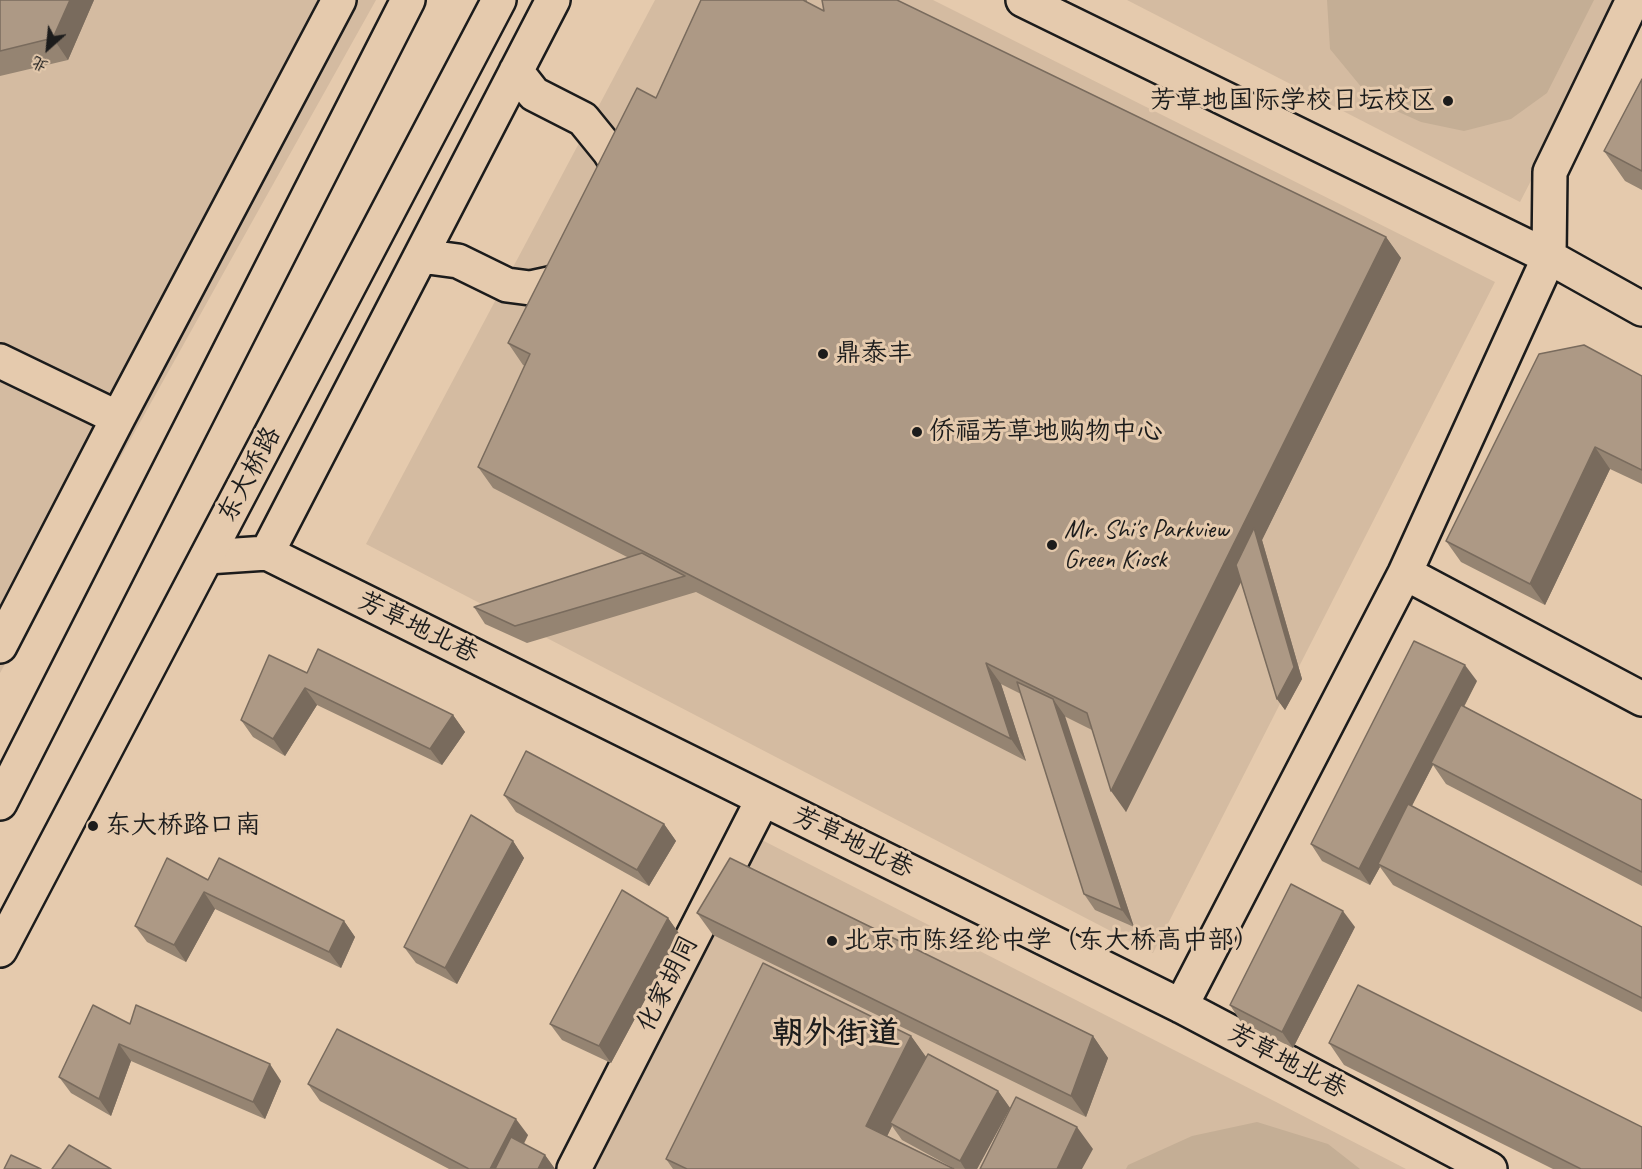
<!DOCTYPE html>
<meta charset="utf-8">
<style>
body{margin:0}
#map{position:relative;width:1642px;height:1169px;overflow:hidden;background:#e5caad;font-family:Caveat,"LXGW WenKai TC",sans-serif}
canvas{display:block}
.north{position:absolute;left:18px;top:18px;width:60px;height:60px;-webkit-text-stroke:4px #e5caad;paint-order:stroke;rotate:207deg;font-size:16px;font-weight:700;line-height:24px;text-align:center;color:#1c1c1c}
.north::after{content:'';display:block;margin:auto;width:21px;height:27px;background:#1c1c1c;clip-path:polygon(50% 0,100% 100%,50% 72%,0 100%)}
</style>
<div id="map">
<canvas width="1642" height="1169"></canvas>
<div class="north">北</div>
</div>
<script>
const ctx = document.querySelector('canvas').getContext('2d');
ctx.lineJoin = 'round';
function paint(path, color) { ctx.fillStyle = color; ctx.fill(path, 'evenodd'); }
const shape = rows => new Path2D(rows.map(r => 'M' + r).join(''));
function stroke(path, color, width, dash) { ctx.strokeStyle = color; ctx.lineWidth = width; ctx.lineCap = dash ? 'butt' : 'round'; ctx.setLineDash(dash || []); ctx.stroke(path); }
function write(font, color, halo, rows, align = 'center') {
  ctx.font = font + ' Caveat,"LXGW WenKai TC",sans-serif'; ctx.lineWidth = 6; ctx.setLineDash([]); ctx.textBaseline = 'middle'; ctx.strokeStyle = halo; ctx.fillStyle = color; for (const [text, x, y, turn = 0] of rows) {
    ctx.save(); ctx.translate(x, y); ctx.rotate((+turn || 0) * Math.PI / 180); ctx.textAlign = isNaN(turn) ? turn : align; if (halo) ctx.strokeText(text, 0, 0); ctx.fillText(text, 0, 0); ctx.restore();
  }
}
paint(shape([
 [0,0,376,0,0,673],
 [655,0,933,0,1495,282,1153,953,366,544],
 [1127,0,1624,0,1520,202],
 [756,837,1278,1103,1406,1169,595,1169]
]), '#d4bba1');
paint(shape([
 [1327,0,1594,0,1547,93,1511,119,1464,131,1421,122,1372,100,1330,49],
 [1257,1122,1328,1144,1360,1169,1126,1169,1128,1165,1192,1136]
]), '#c4ae95');
const minor = shape([
 [1023,0,1549,257,1642,309],
 [516,71,534,94,583,119,609,151,619,167,620,188],
 [421,256,458,261,507,285,530,288,553,283,577,270],
 [0,361,118,418],
 [267,553,553,0],
 [207,557,267,553,1181,1006,1490,1169],
 [1405,573,1642,699],
 [0,646,118,418,339,0],
 [1181,1006,1405,573,1549,257,1550,172,1633,0],
 [574,1169,763,799]
]);
const major = shape([
 [0,803,408,0],
 [0,950,499,0]
]);
stroke(minor, '#1c1c1c', 38);
stroke(major, '#1c1c1c', 38);
stroke(minor, '#e5caad', 33);
stroke(major, '#e5caad', 33);
paint(shape([
 [0,0,94,0,68,60,0,76],
 [701,0,807,0,807,2,824,11,1386,237,1401,258,1262,540,1302,679,1285,710,1277,699,1241,582,1126,812,1092,730,1064,716,1134,927,1095,910,1084,894,1021,694,1001,684,1026,761,696,592,527,643,485,624,474,607,629,558,493,488,478,467,525,366,523,365,508,343,656,98],
 [1642,79,1642,190,1625,181,1604,151],
 [1642,376,1642,484,1610,469,1545,605,1461,562,1446,541],
 [307,673,453,715,465,732,442,765,317,705,285,756,253,737,241,720],
 [1477,681,1464,707,1642,800,1642,886,1446,784,1433,765,1412,806,1642,927,1642,1012,1393,885,1380,867,1370,885,1322,861,1311,844],
 [504,795,664,824,676,841,649,886,516,812],
 [513,841,524,858,457,984,416,963,404,947],
 [208,880,344,921,355,937,341,968,215,909,186,962,147,942,135,926],
 [697,913,1093,1036,1108,1058,1086,1117,713,935],
 [668,918,680,935,611,1063,562,1040,550,1024],
 [1355,927,1293,1048,1241,1022,1230,1005],
 [130,1024,281,1081,265,1119,131,1061,111,1116,71,1093,59,1077],
 [911,1036,926,1057,998,1091,1010,1108,977,1169,955,1169,902,1140,892,1126,887,1136,954,1169,673,1169,666,1159],
 [1329,1043,1642,1169,1553,1169,1344,1065],
 [308,1084,528,1135,524,1144,545,1155,555,1169,449,1169,320,1101]
]), '#958472');
paint(shape([
 [70,0,94,0,68,60,53,38],
 [1386,237,1401,258,1262,540,1302,679,1285,710,1277,699,1259,546,1126,812,1111,791],
 [1595,447,1610,469,1545,605,1530,584],
 [986,663,1001,684,1026,761,1011,739],
 [1465,665,1477,681,1434,764,1431,763,1433,765,1381,865,1378,864,1380,867,1370,885,1359,869],
 [305,688,317,705,285,756,273,739],
 [1053,699,1065,716,1134,927,1122,910],
 [453,715,465,732,442,765,430,749],
 [664,824,676,841,649,886,637,870],
 [513,841,524,858,457,984,445,968],
 [204,892,215,909,186,962,174,945],
 [1343,911,1355,927,1293,1048,1282,1032],
 [668,918,680,935,611,1063,599,1046],
 [344,921,355,937,341,968,329,952],
 [911,1036,926,1057,890,1123,892,1126,882,1147,866,1126],
 [1093,1036,1108,1058,1086,1117,1071,1096],
 [119,1044,131,1061,111,1116,99,1099],
 [270,1064,281,1081,265,1119,253,1102],
 [998,1091,1010,1108,977,1169,965,1169,960,1161],
 [516,1119,528,1135,510,1169,490,1169],
 [1077,1127,1093,1149,1082,1169,1057,1169],
 [545,1155,555,1169,538,1169]
]), '#796b5d');
const building = shape([
 [0,0,70,0,53,38,0,51,0,0],
 [701,0,803,0,824,11,822,0,897,0,1386,237,1111,791,1087,713,986,663,1011,739,478,467,530,354,508,343,637,88,656,98,701,0],
 [1642,79,1642,171,1604,151,1642,79],
 [1584,345,1642,376,1642,470,1595,447,1530,584,1446,541,1539,354,1584,345],
 [1254,528,1294,667,1277,699,1236,565,1254,528],
 [642,553,685,576,515,626,474,607,642,553],
 [1414,641,1465,665,1359,869,1311,844,1414,641],
 [318,649,453,715,430,749,305,688,273,739,241,720,269,655,307,673,318,649],
 [1017,682,1053,699,1122,910,1084,894,1017,682],
 [1461,705,1642,800,1642,872,1431,763,1461,705],
 [526,751,664,824,637,870,504,795,526,751],
 [1408,804,1642,927,1642,998,1378,864,1408,804],
 [471,815,513,841,445,968,404,947,471,815],
 [167,858,208,880,219,858,344,921,329,952,204,892,174,945,135,926,167,858],
 [730,858,1093,1036,1071,1096,697,913,730,858],
 [1291,884,1343,911,1282,1032,1230,1005,1291,884],
 [622,890,668,918,599,1046,550,1024,622,890],
 [763,963,911,1036,866,1126,954,1169,687,1169,666,1159,763,963],
 [1358,985,1642,1127,1642,1169,1581,1169,1329,1043,1358,985],
 [93,1005,130,1024,136,1005,270,1064,253,1102,119,1044,99,1099,59,1077,93,1005],
 [337,1029,516,1119,490,1169,469,1169,308,1084,337,1029],
 [928,1054,998,1091,960,1161,890,1123,928,1054],
 [1016,1097,1077,1127,1057,1169,980,1169,1016,1097],
 [511,1137,545,1155,538,1169,495,1169,511,1137],
 [69,1145,111,1169,52,1169,69,1145],
 [11,1155,41,1169,4,1169,11,1155]
]);
paint(building, '#ad9985');
stroke(building, '#796b5d', 1.5);
for (const [x, y, r, color] of [
 [1448,101,6,"#1c1c1c"],
 [823,354,6,"#1c1c1c"],
 [917,432,6,"#1c1c1c"],
 [1052,545,6,"#1c1c1c"],
 [93,826,6,"#1c1c1c"],
 [832,941,6,"#1c1c1c"]
]) { const dot = new Path2D(); dot.arc(x, y, r, 0, 2 * Math.PI); ctx.fillStyle = color; ctx.fill(dot); stroke(dot, '#e5caad', 2); }
write('26px', '#1c1c1c', '#e5caad', [
 ["芳草地国际学校日坛校区",1436,101,"right"],
 ["鼎泰丰",835,354],
 ["侨福芳草地购物中心",929,432],
 ["Mr. Shi's Parkview",1064,530],
 ["Green Kiosk",1064,560],
 ["东大桥路口南",105,826],
 ["北京市陈经纶中学（东大桥高中部）",844,941]
], 'left');
write('26px', '#1c1c1c', '#e5caad', [
 ["东大桥路",250,475,-62],
 ["芳草地北巷",418,628,26],
 ["芳草地北巷",853,843,26],
 ["化家胡同",668,984,-63],
 ["芳草地北巷",1287,1062,28]
]);
write('bold 32px', '#1c1c1c', '#e5caad', [
 ["朝外街道",836,1035]
]);
</script>
